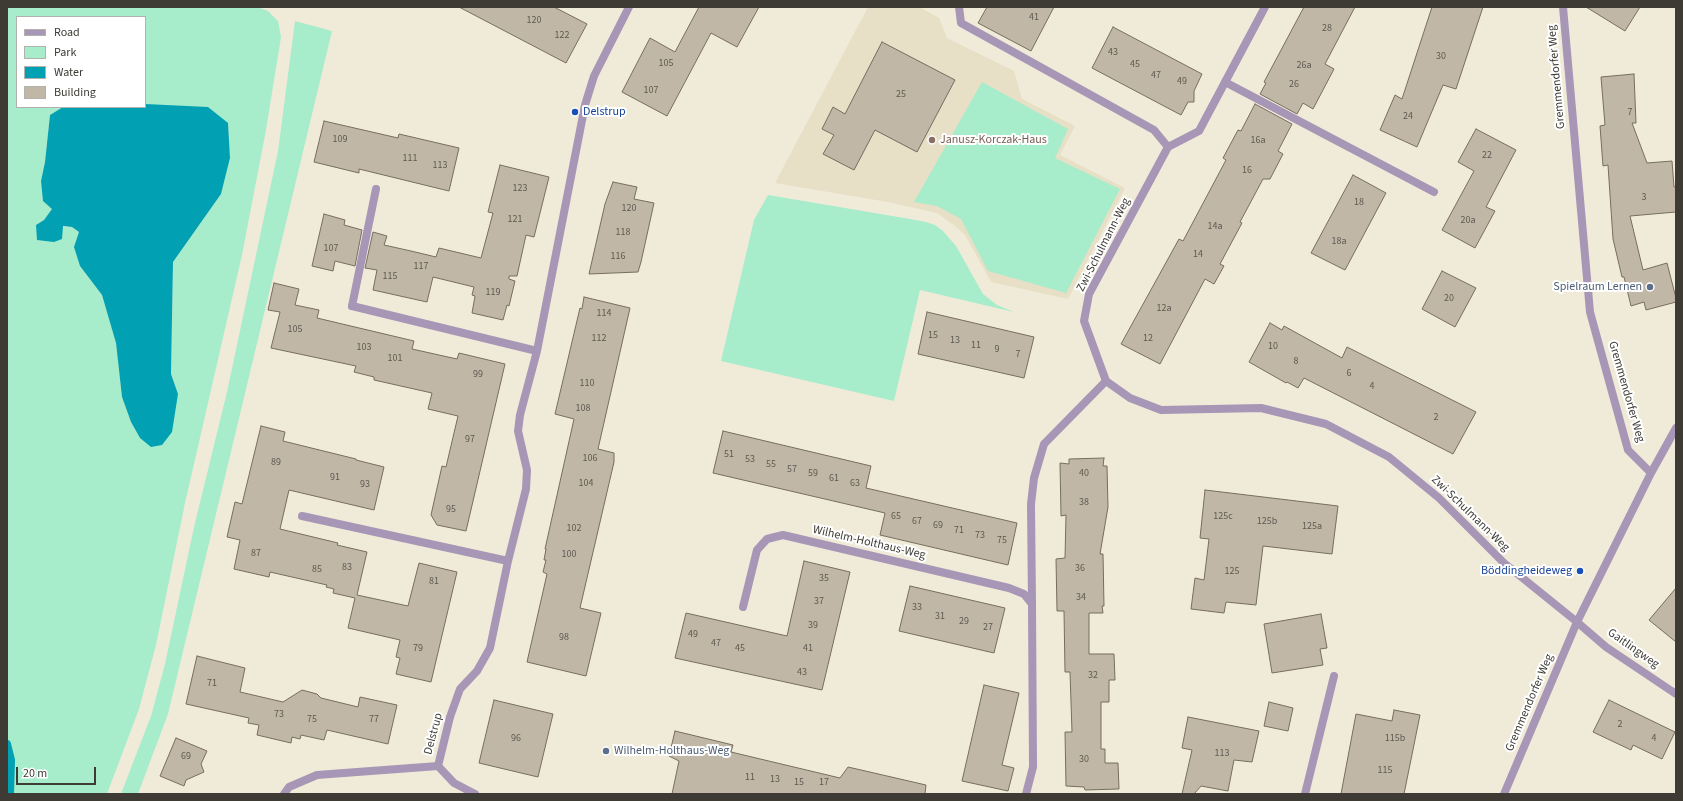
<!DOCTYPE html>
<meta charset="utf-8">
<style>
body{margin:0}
#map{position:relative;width:1683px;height:801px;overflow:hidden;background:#f0ebd9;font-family:"Source Sans 3",sans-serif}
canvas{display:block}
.frame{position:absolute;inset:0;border:8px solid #3d3b34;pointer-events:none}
.legend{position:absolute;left:16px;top:16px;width:130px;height:92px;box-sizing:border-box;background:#fff;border:1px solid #b1b1ae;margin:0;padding:5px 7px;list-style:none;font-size:12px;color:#3d3b34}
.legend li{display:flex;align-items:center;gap:8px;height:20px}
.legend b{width:20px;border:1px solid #b1b1ae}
.scale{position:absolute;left:16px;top:767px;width:80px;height:18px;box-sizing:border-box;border:2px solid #3d3b34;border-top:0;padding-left:5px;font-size:12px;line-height:14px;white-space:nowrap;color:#3d3b34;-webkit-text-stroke:3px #fff;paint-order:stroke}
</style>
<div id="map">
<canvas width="1683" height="801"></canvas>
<div class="frame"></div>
<ul class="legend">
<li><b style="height:5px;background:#a796b6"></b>Road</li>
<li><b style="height:11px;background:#a7eccb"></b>Park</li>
<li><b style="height:11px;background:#01a0b2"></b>Water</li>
<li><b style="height:11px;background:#c1b7a7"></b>Building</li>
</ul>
<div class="scale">20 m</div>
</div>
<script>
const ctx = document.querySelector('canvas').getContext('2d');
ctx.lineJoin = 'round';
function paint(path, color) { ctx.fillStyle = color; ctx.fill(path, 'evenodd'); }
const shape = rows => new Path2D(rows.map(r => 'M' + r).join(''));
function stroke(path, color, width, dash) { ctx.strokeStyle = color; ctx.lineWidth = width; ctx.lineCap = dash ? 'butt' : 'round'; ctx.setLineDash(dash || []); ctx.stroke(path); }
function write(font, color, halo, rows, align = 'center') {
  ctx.font = font + ' "Source Sans 3",sans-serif'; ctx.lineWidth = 4; ctx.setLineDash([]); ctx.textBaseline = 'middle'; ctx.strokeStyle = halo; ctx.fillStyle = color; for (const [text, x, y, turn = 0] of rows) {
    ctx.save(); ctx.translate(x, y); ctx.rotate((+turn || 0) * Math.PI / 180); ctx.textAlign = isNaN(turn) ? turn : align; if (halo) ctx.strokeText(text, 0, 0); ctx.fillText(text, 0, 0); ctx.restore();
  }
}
paint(shape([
 [868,7,919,7,939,18,947,38,1014,71,1022,99,1075,126,1060,155,1125,188,1068,299,991,282,965,235,955,226,937,213,888,202,775,183]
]), '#e7dfc6');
paint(shape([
 [7,7,257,7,268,11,278,21,281,37,266,130,242,255,185,503,156,645,139,709,107,794,7,794],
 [17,17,145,17,145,104,228,123,230,158,221,194,173,262,171,374,178,394,162,445,151,446,140,438,131,422,122,397,116,343,102,295,80,266,79,232,72,227,36,225,44,220,52,209,41,181,45,162,50,115,63,107,17,107],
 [295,21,332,31,168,714,138,794,121,794,151,716,165,664,194,527,227,392,278,151],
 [982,82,1068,129,1055,158,1120,189,1066,293,988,271,961,219,937,206,914,202],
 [768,195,910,219,926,222,935,225,943,231,956,246,983,294,997,305,1014,312,920,290,894,401,721,361,754,220]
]), '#a7eccb');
paint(shape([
 [145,104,208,107,228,123,230,158,221,194,173,262,171,374,178,394,172,432,162,445,151,447,140,438,131,422,122,397,116,343,102,295,80,266,74,247,79,232,72,227,63,226,62,239,54,242,37,240,36,225,44,220,52,209,43,201,41,181,45,162,50,115,63,107,145,107]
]), '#01a0b2');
stroke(shape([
 [7,744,11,760,10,794]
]), '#01a0b2', 8);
const building = shape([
 [459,7,554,7,587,24,566,63,459,7],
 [699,7,759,7,737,47,711,33,667,116,622,92,650,38,675,52,699,7],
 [987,7,1054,7,1031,51,978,23,987,7],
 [1304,7,1355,7,1325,64,1334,69,1313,109,1303,103,1297,114,1260,94,1266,83,1264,82,1304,7],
 [1432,7,1483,7,1456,89,1443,85,1417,147,1380,130,1395,95,1402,99,1432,7],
 [1586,7,1640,7,1625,31,1586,7],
 [1113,27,1202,74,1194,91,1194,102,1188,102,1181,115,1092,68,1113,27],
 [882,42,955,80,917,152,875,130,854,170,823,154,834,135,822,129,833,107,845,114,882,42],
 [1634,74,1636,123,1632,123,1647,163,1672,161,1674,187,1676,187,1676,212,1630,216,1643,270,1667,263,1676,298,1676,302,1646,310,1644,302,1631,306,1624,277,1622,277,1613,239,1608,165,1603,166,1600,126,1605,125,1601,77,1634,74],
 [1255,104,1292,124,1278,151,1283,154,1270,179,1263,179,1240,222,1242,223,1220,264,1224,266,1214,284,1205,279,1160,364,1121,344,1179,239,1183,241,1226,160,1223,158,1238,130,1241,131,1255,104],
 [324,121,398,138,399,134,459,148,449,191,359,169,359,173,314,162,324,121],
 [1476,129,1516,150,1486,207,1495,211,1475,248,1442,230,1474,171,1458,162,1476,129],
 [500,165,549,177,534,237,526,235,517,276,509,276,509,279,515,281,509,306,507,305,503,320,472,313,475,296,472,295,474,287,433,277,427,302,373,290,377,270,365,268,373,232,387,236,384,245,411,251,436,257,439,248,481,258,493,213,488,212,500,165],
 [1353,175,1386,193,1345,270,1311,253,1353,175],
 [613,182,637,187,634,199,654,203,641,262,638,272,589,274,605,204,613,182],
 [324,214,345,220,344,225,362,230,355,266,335,261,333,271,312,266,324,214],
 [1442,271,1476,288,1455,327,1422,309,1442,271],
 [274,283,299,289,295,305,319,310,317,318,414,341,412,349,457,359,459,353,505,364,466,531,437,525,431,515,442,466,446,467,458,416,428,409,432,393,374,380,374,377,354,372,356,366,271,348,280,312,268,310,274,283],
 [584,297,630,308,598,449,614,453,614,462,580,608,601,613,586,676,527,662,547,574,543,572,546,560,544,560,546,549,545,549,574,419,555,414,580,308,582,309,584,297],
 [927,312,1034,337,1024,378,918,354,927,312],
 [1270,323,1282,330,1284,326,1342,358,1347,347,1476,412,1453,454,1304,378,1298,388,1287,382,1286,383,1249,362,1270,323],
 [261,426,285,432,283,441,356,459,356,460,384,467,374,510,289,490,280,529,338,543,337,545,367,552,357,595,408,606,419,563,457,572,431,682,396,674,400,658,396,657,400,640,348,628,355,598,333,593,334,589,326,587,327,585,270,572,269,577,234,569,240,540,227,537,235,502,242,504,261,426],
 [723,431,871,466,866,488,1017,523,1008,565,880,535,885,513,713,473,723,431],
 [1104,458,1103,466,1107,466,1108,507,1100,554,1103,554,1104,606,1102,606,1103,613,1089,613,1089,654,1114,654,1115,680,1109,680,1109,702,1101,702,1101,749,1105,749,1105,763,1118,763,1119,789,1085,790,1084,787,1066,786,1065,732,1072,732,1070,672,1065,672,1064,611,1057,611,1056,559,1065,558,1066,515,1061,516,1060,463,1069,464,1069,459,1104,458],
 [1205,490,1338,506,1332,554,1263,546,1256,605,1226,602,1224,613,1191,609,1195,578,1204,580,1209,539,1200,538,1205,490],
 [804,561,850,572,822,690,675,658,686,613,787,636,804,561],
 [910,586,1005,608,994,653,899,631,910,586],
 [1676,588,1676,642,1649,620,1676,588],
 [1321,614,1327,648,1320,649,1323,665,1272,673,1264,624,1321,614],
 [197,656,245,668,240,692,283,702,302,690,317,694,321,698,358,707,360,697,397,705,388,744,327,730,324,740,301,735,300,739,292,737,291,743,257,735,259,725,248,723,249,718,186,704,197,656],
 [984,685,1019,693,1002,765,1014,768,1008,791,962,781,984,685],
 [494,700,553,714,538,777,479,763,494,700],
 [1609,700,1675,732,1662,759,1633,745,1631,750,1593,732,1609,700],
 [1269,702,1293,708,1288,731,1264,726,1269,702],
 [1394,710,1420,715,1404,794,1341,794,1356,714,1392,721,1394,710],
 [1188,717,1259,731,1252,762,1234,760,1228,791,1201,786,1194,794,1182,794,1192,750,1182,748,1188,717],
 [675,731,733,745,731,752,840,778,848,767,926,785,925,794,672,794,679,761,669,756,675,731],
 [176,738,207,751,201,764,204,772,186,780,184,786,160,776,176,738]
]);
paint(building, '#c1b7a7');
stroke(building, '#766d5f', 1);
stroke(shape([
 [1225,82,1434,192],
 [352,306,376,189],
 [1032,604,1031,504,1034,478,1044,444,1106,381]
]), '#a796b6', 8);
stroke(shape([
 [959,7,961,23,1154,130,1168,147],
 [1265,7,1199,131,1168,147,1089,294,1084,321,1106,381,1130,398,1161,410,1261,408,1326,424,1389,457,1439,498,1504,563,1577,622,1606,647,1676,694],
 [1563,7,1590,312,1628,450,1651,473],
 [352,306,537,351],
 [302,516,508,561],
 [743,607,757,550,767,539,783,535,1009,588,1024,594,1032,604,1033,767,1026,794],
 [438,766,454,783,475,794],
 [284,794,289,787,317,775,438,766,450,717,460,689,477,671,490,648,508,561,526,489,527,470,518,431,520,415,537,351,585,105,594,76,629,7],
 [1305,794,1334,676],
 [1504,794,1577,622,1651,473,1676,428]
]), '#a796b6', 8);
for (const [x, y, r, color] of [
 [575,112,4,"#1a4fb4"],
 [932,140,4,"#8d6e63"],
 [1650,287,4,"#5c6f8a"],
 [1580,571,4,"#1a4fb4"],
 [606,751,4,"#5c6f8a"]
]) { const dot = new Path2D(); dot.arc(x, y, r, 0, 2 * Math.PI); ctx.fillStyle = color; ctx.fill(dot); stroke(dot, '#fff', 1.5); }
write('10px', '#5e5a51', null, [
 ["41",1034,18],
 ["120",534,21],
 ["28",1327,29],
 ["122",562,36],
 ["43",1113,53],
 ["30",1441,57],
 ["105",666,64],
 ["45",1135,65],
 ["26a",1304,66],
 ["47",1156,76],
 ["49",1182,82],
 ["26",1294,85],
 ["107",651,91],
 ["25",901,95],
 ["7",1630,113],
 ["24",1408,117],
 ["109",340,140],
 ["16a",1258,141],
 ["22",1487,156],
 ["111",410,159],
 ["113",440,166],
 ["16",1247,171],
 ["123",520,189],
 ["3",1644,198],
 ["18",1359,203],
 ["120",629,209],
 ["121",515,220],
 ["20a",1468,221],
 ["14a",1215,227],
 ["118",623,233],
 ["18a",1339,242],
 ["107",331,249],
 ["14",1198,255],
 ["116",618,257],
 ["117",421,267],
 ["115",390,277],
 ["119",493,293],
 ["20",1449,299],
 ["12a",1164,309],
 ["114",604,314],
 ["105",295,330],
 ["15",933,336],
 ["112",599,339],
 ["12",1148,339],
 ["13",955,341],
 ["11",976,346],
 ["10",1273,347],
 ["103",364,348],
 ["9",997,350],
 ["7",1018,355],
 ["101",395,359],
 ["8",1296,362],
 ["6",1349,374],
 ["99",478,375],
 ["110",587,384],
 ["4",1372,387],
 ["108",583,409],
 ["2",1436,418],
 ["97",470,440],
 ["51",729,455],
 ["106",590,459],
 ["53",750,460],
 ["89",276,463],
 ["55",771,465],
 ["57",792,470],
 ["59",813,474],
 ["40",1084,474],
 ["91",335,478],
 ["61",834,479],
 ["104",586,484],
 ["63",855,484],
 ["93",365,485],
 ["38",1084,503],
 ["95",451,510],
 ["65",896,517],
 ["125c",1223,517],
 ["67",917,522],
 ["125b",1267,522],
 ["69",938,526],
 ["125a",1312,527],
 ["102",574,529],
 ["71",959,531],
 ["73",980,536],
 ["75",1002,541],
 ["87",256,554],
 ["100",569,555],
 ["83",347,568],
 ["36",1080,569],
 ["85",317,570],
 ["125",1232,572],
 ["35",824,579],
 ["81",434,582],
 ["34",1081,598],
 ["37",819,602],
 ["33",917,608],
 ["31",940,617],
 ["29",964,622],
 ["39",813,626],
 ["27",988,628],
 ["49",693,635],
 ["98",564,638],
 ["47",716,644],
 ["79",418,649],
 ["45",740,649],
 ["41",808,649],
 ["43",802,673],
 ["32",1093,676],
 ["71",212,684],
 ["73",279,715],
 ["75",312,720],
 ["77",374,720],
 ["2",1620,725],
 ["96",516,739],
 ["115b",1395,739],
 ["4",1654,739],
 ["113",1222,754],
 ["69",186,757],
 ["30",1084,760],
 ["115",1385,771],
 ["11",750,778],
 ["13",775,780],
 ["15",799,783],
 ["17",824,783]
]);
write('12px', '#3d3b34', '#fff', [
 ["Gremmendorfer Weg",1557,77,-95],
 ["Zwi-Schulmann-Weg",1104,245,-63],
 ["Gremmendorfer Weg",1626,392,74],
 ["Zwi-Schulmann-Weg",1470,514,44],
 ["Wilhelm-Holthaus-Weg",869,543,13],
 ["Gaitlingweg",1633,649,35],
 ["Gremmendorfer Weg",1530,703,-67],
 ["Delstrup",434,734,-75]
]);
write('12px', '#164399', '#fff', [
 ["Delstrup",583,112],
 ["Böddingheideweg",1572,571,"right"]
], 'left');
write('12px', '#785e54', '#fff', [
 ["Janusz-Korczak-Haus",940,140]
], 'left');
write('12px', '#4e5e75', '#fff', [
 ["Spielraum Lernen",1642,287],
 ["Wilhelm-Holthaus-Weg",614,751,"left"]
], 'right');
</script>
